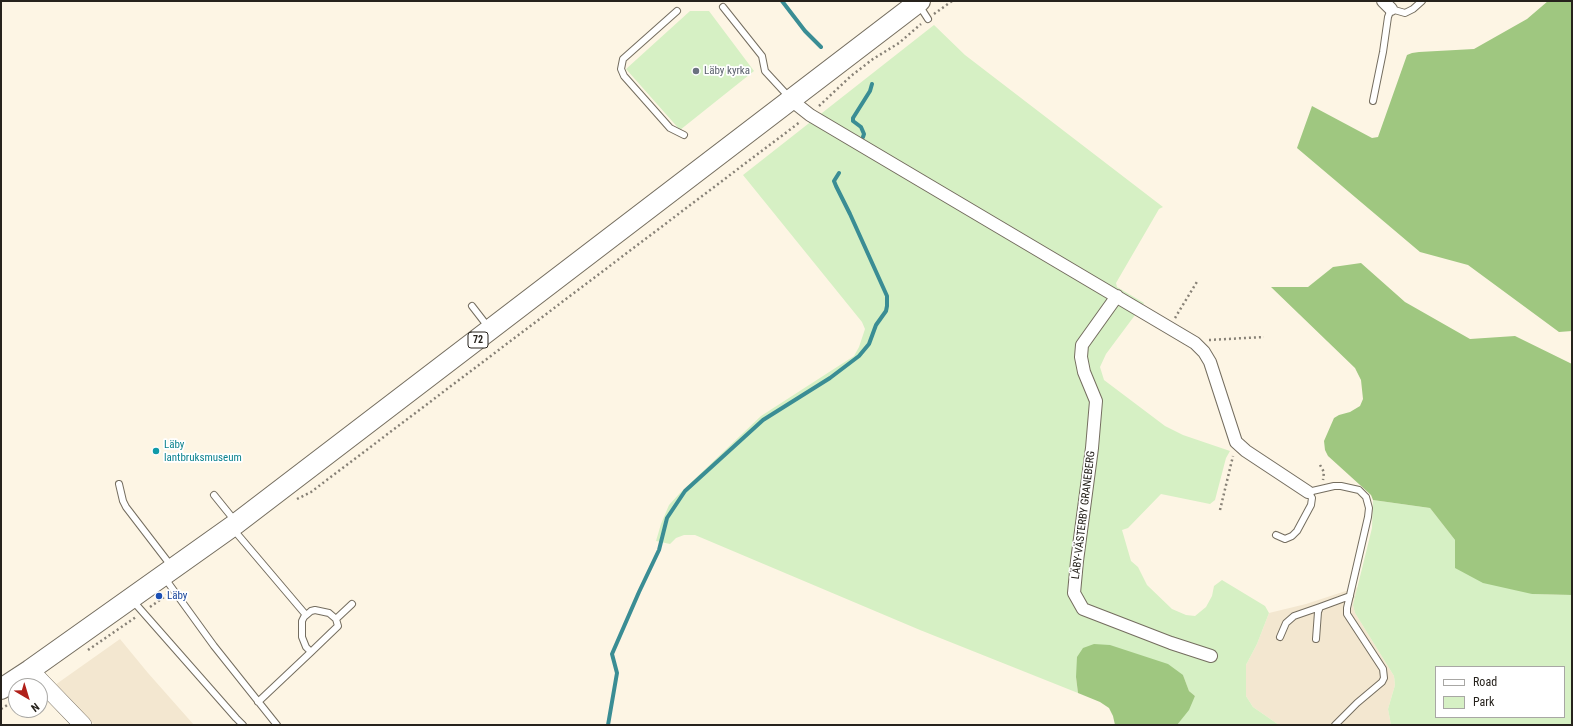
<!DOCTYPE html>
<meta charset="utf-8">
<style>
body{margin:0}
#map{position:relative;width:1573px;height:726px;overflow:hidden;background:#fdf5e4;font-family:"Roboto Condensed",sans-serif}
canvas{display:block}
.frame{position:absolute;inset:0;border:2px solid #26221c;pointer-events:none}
.legend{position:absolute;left:1435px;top:666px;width:130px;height:52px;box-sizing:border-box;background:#fff;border:1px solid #a8a7a4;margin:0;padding:5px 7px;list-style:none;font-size:12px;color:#26221c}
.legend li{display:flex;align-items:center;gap:8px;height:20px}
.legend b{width:20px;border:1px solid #a8a7a4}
.north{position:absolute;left:8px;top:678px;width:40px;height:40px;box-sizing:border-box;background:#fff;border:1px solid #a8a7a4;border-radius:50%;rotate:142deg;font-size:11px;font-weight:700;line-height:16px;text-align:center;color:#26221c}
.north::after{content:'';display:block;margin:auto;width:14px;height:18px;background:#b0201a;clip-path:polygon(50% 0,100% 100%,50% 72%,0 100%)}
</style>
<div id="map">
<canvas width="1573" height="726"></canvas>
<div class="frame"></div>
<ul class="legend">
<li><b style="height:5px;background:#fff"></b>Road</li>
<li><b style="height:11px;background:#d6f0c4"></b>Park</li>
</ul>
<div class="north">N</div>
</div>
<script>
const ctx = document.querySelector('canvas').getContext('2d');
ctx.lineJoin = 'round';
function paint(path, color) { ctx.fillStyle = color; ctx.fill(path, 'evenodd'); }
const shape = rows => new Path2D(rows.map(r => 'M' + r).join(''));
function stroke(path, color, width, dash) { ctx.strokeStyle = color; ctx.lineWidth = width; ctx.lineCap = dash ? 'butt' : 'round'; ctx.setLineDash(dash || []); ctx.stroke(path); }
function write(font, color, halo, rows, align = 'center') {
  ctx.font = font + ' "Roboto Condensed",sans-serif'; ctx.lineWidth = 3.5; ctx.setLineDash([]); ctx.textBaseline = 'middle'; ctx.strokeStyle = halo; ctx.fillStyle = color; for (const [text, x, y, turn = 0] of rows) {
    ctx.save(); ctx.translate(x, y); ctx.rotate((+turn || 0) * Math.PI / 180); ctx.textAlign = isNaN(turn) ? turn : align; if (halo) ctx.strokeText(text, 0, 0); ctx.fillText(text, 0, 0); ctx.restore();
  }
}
paint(shape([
 [1358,587,1353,605,1355,613,1394,676,1395,685,1388,709,1391,725,1279,725,1253,707,1246,696,1246,665,1257,644,1269,613,1306,604],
 [120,639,148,673,194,725,95,725,55,685]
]), '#f3e7d0');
paint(shape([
 [690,11,709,11,754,71,680,130,626,69],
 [934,25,965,55,1163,207,1159,209,1116,283,1117,287,1144,303,1106,354,1100,367,1104,380,1165,426,1183,435,1230,451,1226,458,1215,500,1210,504,1161,494,1128,528,1122,530,1131,561,1138,567,1147,585,1172,609,1186,615,1195,616,1206,607,1212,596,1214,586,1222,580,1265,606,1269,613,1257,644,1246,665,1246,696,1253,707,1279,725,1177,725,1182,718,1195,696,1189,691,1183,675,1076,677,1078,693,920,630,695,535,684,535,676,538,670,544,656,541,661,524,669,505,680,493,761,416,854,356,859,347,865,329,862,322,743,175],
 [1373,500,1430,508,1455,540,1532,594,1572,595,1572,725,1391,725,1388,709,1395,685,1394,676,1355,613,1353,605,1372,528],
 [1436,667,1564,667,1564,717,1436,717]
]), '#d6f0c4');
paint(shape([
 [1548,1,1572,1,1572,331,1559,332,1468,265,1420,252,1297,148,1312,106,1372,138,1378,137,1407,55,1412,53,1419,52,1474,49,1527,19],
 [1361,263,1405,302,1470,339,1515,336,1572,364,1572,595,1532,594,1483,583,1455,568,1455,540,1430,508,1373,500,1371,495,1328,456,1325,450,1324,441,1334,418,1339,415,1350,412,1360,406,1363,399,1361,380,1355,368,1271,287,1308,287,1333,267],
 [1094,644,1110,645,1168,664,1183,675,1189,691,1195,696,1189,710,1177,725,1115,725,1113,716,1109,708,1100,702,1078,693,1076,677,1077,657,1083,648]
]), '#9fc780');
stroke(shape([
 [782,1,805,31,821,47],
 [863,137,864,134,861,127,853,121,853,118,870,91,872,84],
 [608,725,617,673,612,654,639,592,659,550,667,518,685,491,763,420,830,378,859,356,869,344,876,325,886,311,887,306,887,296,850,214,836,186,834,181,839,173]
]), '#3a8d94', 4);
const lane = shape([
 [919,5,928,19],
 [723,7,762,56,765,71,789,97],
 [677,11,623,59,621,69,624,76,670,128,684,135],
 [1373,101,1383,52,1388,17,1391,9,1405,13,1413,9,1422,1],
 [472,306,489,328],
 [119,484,123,501,126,507,172,567],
 [214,495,235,521],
 [233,529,306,615],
 [1276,535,1285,539,1292,536,1297,531,1311,505,1312,498,1308,492,1334,486,1341,486,1359,490,1366,497,1369,508,1368,517,1347,608,1347,614,1383,669,1384,678,1382,682,1357,703,1335,725],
 [164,577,214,646,277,725],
 [133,601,236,718,243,725],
 [336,619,352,604],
 [1280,637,1286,623,1294,616,1320,607],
 [1316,639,1318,612,1320,607,1350,596],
 [258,702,311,652,338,626,336,619,329,613,315,610,311,611,304,617,302,621,302,637,306,647,311,652]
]);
const street = shape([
 [1383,1,1391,9],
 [791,100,810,115,1195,343,1204,352,1210,362,1236,442,1246,451,1308,492],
 [1117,296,1082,345,1081,357,1084,372,1096,401,1092,448,1077,561,1074,593,1083,609,1171,643,1211,656]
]);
const secondary = shape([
 [30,670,83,725]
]);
const primary = shape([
 [1,689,30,670,237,523,920,1]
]);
stroke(lane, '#746d5f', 8);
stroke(street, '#746d5f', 14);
stroke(secondary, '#746d5f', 18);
stroke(primary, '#746d5f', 22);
stroke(shape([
 [934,14,952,1],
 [819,106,851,76,873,59,899,43,921,24],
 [1175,318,1198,280],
 [1209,340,1264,337],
 [1320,465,1324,472,1323,480],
 [297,499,311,492,800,122],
 [1220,510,1233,456],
 [150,607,167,595],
 [88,650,136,617],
 [1,709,9,704]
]), '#878176', 2.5, [2, 3]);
stroke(lane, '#fff', 6);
stroke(street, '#fff', 12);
stroke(secondary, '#fff', 17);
stroke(primary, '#fff', 20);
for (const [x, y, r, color] of [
 [696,71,4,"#6b7280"],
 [156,451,4,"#0f9aa8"],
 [159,596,4,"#1a4fb4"]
]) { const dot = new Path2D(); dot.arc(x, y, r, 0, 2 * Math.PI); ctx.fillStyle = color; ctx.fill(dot); stroke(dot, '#fff', 1.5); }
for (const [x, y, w] of [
 [478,340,20]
]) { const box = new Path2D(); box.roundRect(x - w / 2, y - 8, w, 16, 3); ctx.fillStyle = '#fff'; ctx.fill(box); stroke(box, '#26221c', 1); }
write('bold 10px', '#26221c', null, [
 ["72",478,340]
]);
write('11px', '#5b616d', '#fff', [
 ["Läby kyrka",704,71]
], 'left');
write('11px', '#0d838f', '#fff', [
 ["Läby",164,445],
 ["lantbruksmuseum",164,458]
], 'left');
write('11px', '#26221c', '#fff', [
 ["LÄBY-VÄSTERBY GRANEBERG",1084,515,-83]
]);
write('11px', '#164399', '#fff', [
 ["Läby",167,596]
], 'left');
</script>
